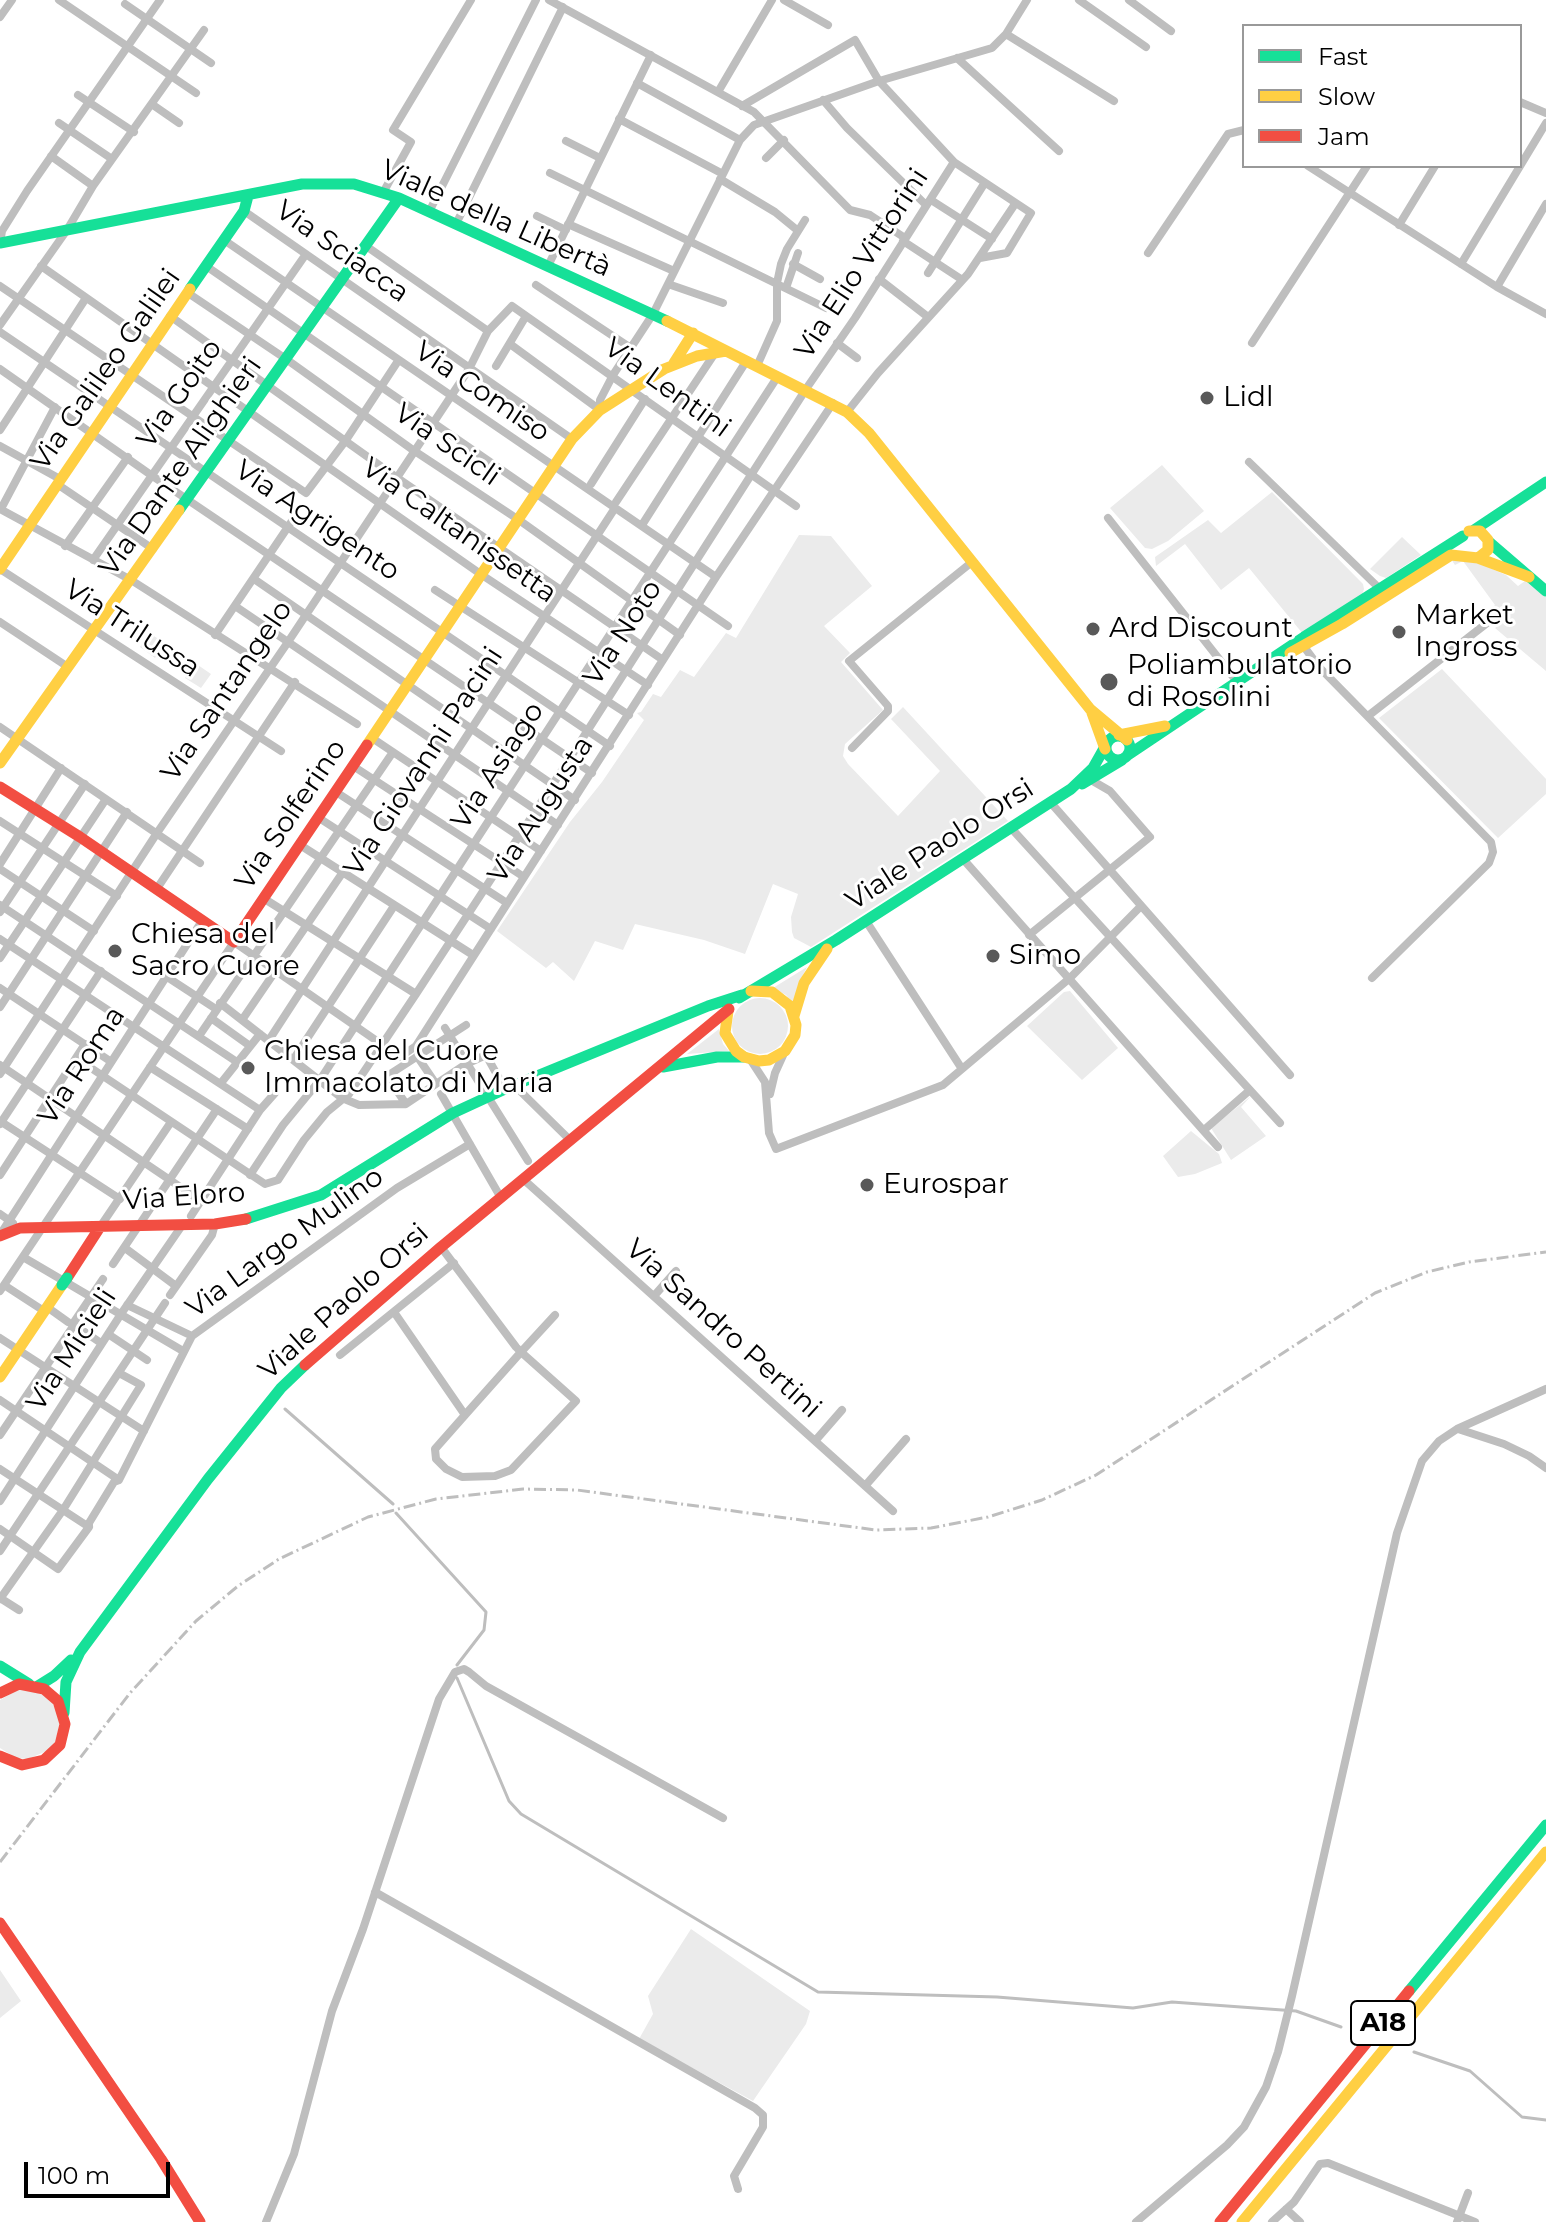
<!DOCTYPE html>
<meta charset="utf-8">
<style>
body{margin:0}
#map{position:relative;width:1546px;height:2222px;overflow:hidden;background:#fff;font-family:Montserrat,sans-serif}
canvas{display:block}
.legend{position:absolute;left:1242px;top:24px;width:280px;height:144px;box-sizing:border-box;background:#fff;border:2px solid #999;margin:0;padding:10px 14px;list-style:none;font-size:24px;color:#000}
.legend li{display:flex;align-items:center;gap:16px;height:40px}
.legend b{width:40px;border:2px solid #999}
.scale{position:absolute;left:24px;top:2162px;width:146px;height:36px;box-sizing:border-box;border:4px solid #000;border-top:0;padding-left:10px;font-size:24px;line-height:28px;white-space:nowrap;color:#000;-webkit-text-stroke:6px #fff;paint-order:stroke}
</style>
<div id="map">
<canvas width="1546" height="2222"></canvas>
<ul class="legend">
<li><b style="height:10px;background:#16e098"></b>Fast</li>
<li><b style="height:10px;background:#ffcf43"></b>Slow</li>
<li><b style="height:10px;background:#f24e42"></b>Jam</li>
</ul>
<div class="scale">100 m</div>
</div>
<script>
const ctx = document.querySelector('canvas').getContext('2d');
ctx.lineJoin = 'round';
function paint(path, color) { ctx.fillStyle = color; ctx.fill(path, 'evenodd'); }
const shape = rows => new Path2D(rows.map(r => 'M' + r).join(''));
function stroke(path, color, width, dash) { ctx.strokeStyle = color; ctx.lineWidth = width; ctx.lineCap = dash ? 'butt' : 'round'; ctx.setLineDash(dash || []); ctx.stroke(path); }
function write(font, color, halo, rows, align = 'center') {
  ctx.font = font + ' Montserrat,sans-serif'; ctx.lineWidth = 6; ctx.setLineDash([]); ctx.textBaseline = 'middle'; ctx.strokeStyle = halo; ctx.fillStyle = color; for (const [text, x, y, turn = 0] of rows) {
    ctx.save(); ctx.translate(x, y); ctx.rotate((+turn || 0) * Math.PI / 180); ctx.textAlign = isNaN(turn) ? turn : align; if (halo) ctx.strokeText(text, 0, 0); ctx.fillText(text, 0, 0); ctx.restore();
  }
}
paint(shape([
 [1162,465,1204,511,1168,541,1152,549,1145,548,1110,508],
 [1272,492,1363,584,1364,589,1362,595,1303,634,1249,568,1221,590,1185,544,1156,566,1155,557,1208,520,1221,533],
 [799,535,831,536,872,586,824,626,850,653,841,662,883,710,845,744,843,756,848,764,898,816,940,771,891,719,903,707,1008,821,811,947,794,938,792,932,791,917,798,894,773,884,745,954,704,940,635,924,623,950,595,941,574,981,553,962,546,968,497,931,570,822,602,782,644,720,637,713,641,712,653,694,661,697,680,670,694,677,726,633,736,638],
 [1402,537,1421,555,1386,578,1380,576,1370,569],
 [1451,559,1476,562,1506,575,1518,586,1525,581,1546,597,1546,671,1495,628,1502,623,1492,608,1495,605,1463,561,1455,565],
 [149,633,165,643,155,658,140,647],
 [195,663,211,674,201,688,185,678],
 [1442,669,1546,779,1546,794,1498,838,1379,718],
 [807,967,798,985,793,1004,786,995,773,988],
 [1070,991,1118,1048,1082,1080,1027,1026,1064,992],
 '732 1026a28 28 0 1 1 56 0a28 28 0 1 1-56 0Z',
 [719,1029,723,1044,729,1051,687,1054],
 [1251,1096,1241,1107,1266,1136,1231,1160,1211,1128],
 [1191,1131,1219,1154,1222,1163,1195,1174,1178,1177,1163,1156],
 [29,1689,50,1698,60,1719,56,1741,49,1750,28,1759,16,1758,0,1748,0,1700,17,1690],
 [691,1929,810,2011,806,2024,753,2101,639,2039,653,2014,648,1996],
 [0,1970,21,2001,0,2018]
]), '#ebebeb');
stroke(shape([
 [285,1409,393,1504],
 [396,1513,486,1612,484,1630,457,1665],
 [457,1678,509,1801,521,1814,818,1992,997,1997,1133,2008,1172,2002,1296,2011,1341,2027],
 [1414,2052,1470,2071,1522,2117,1546,2120]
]), '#bebebe', 3);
stroke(shape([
 [59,0,196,93],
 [549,0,754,112,850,210,870,215,905,238],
 [784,0,828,25],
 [1079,0,1146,47],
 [1129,0,1171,31],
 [125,4,211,63],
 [0,17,12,0],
 [1006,34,1114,101],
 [957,58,1059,151],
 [637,83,740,140],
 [718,92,772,0],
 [78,95,134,132],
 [823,100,847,128,926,205],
 [1520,102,1546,113],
 [153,105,179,123],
 [742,106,855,40,879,81,954,162,1031,213,1007,253,980,258],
 [619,119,723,174],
 [59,123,112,159],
 [566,141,600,158],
 [51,156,93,186],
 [766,158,784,140],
 [1308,166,1497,287,1546,314],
 [550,173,826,308],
 [720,179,775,212,797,230],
 [384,191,411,142,393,130,471,0],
 [931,200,992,239],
 [244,211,572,439],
 [429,212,536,0],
 [537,216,566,230],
 [456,224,563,7],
 [568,224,674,271],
 [1399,225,1435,166],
 [224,240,716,577],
 [903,241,961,279],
 [0,243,2,231,27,191,160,0],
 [366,246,488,331],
 [1148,253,1228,134,1244,130],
 [793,264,820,279],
 [1461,264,1546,123],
 [41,266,482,575,648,685],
 [206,266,728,626],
 [548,266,651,55],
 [928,273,984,184],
 [879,279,928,317],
 [668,284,723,303],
 [536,285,631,348],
 [0,286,306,493,346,440,398,361],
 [1497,287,1546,204],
 [786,288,798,253],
 [188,293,286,359,413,450,519,520,680,635],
 [170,316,396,477,663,660],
 [0,325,67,230,93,186,204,30],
 [0,332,610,746],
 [837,343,857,358],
 [1252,343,1367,166],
 [510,344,600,410,600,400,613,375,653,314,740,140,754,125,879,81,992,48,1006,34,1027,0],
 [496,366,526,316],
 [757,366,777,321,777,283,781,264,787,249,805,220],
 [0,369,151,475,592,773],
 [847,412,878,373,968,274,1015,204],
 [0,430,86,298],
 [0,446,60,479],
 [1249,462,1379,588],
 [57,484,153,549],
 [591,484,645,399],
 [616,502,715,353],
 [0,509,131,580,357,724],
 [1,509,55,407],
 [1108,518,1238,683],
 [642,525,747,360],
 [65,546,128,457],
 [93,560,306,254],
 [0,569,281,751],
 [254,579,575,800],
 [435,590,629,715],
 [235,606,558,825],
 [0,622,68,667],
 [215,635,296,515],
 [1302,644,1319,667,1491,842,1493,852,1489,863,1372,978],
 [1368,716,1487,623],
 [0,727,200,863],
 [372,738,541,851],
 [852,748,888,711,888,706,849,661,972,562],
 [353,766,524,877],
 [336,792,507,903],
 [1051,803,1290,1075],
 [319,818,491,929],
 [0,821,117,896],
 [1011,828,1280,1123],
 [300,845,473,955],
 [963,859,1218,1147],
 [0,864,61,768],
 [0,869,94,931],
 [156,890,295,682],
 [263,898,416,994],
 [0,905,237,1062],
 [0,912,85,784],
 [866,921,962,1069],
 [1029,935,1150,837,1110,791,1091,780],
 [0,939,260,1110],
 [0,958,106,799],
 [167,977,216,1009],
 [0,988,110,1061],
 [220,1003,342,1098,359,1105,406,1104,466,1064,486,1055,505,1089],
 [0,1007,127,812],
 [211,1018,250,1046],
 [242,1020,343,872],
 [445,1028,528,1161],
 [199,1036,393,752],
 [269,1040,615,508],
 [417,1056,436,1084],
 [76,1058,265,1184,278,1180,304,1140,327,1112,349,1094,416,994,570,758,806,389,855,318,954,162],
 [750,1059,765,1082,769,1133,776,1149,943,1085,1070,978,1141,906],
 [293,1060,394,906],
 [0,1065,201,1201],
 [150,1067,248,1129],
 [0,1074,157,833,288,642,469,369,488,331,512,306,796,506],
 [221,1083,260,1034],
 [514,1085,570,1140],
 [441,1094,501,1198],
 [770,1094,775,1073,785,1051],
 [406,1104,387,1076,466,1025],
 [0,1121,120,1199],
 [0,1124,101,971],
 [1204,1130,1250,1090],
 [0,1175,85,1044],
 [250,1175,283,1125,320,1080,778,376],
 [523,1179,893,1511],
 [0,1214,13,1223],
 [191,1216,260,1110,275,1093],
 [100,1227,171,1122],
 [0,1235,202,921],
 [441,1247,516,1347,521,1352,576,1401,511,1470,495,1476,462,1477,446,1469,436,1459,435,1449,465,1415,521,1352,555,1315],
 [125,1248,176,1286],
 [23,1257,183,1351],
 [113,1264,217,1109],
 [4,1285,44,1311],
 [0,1291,234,942,400,1057,416,1046,716,577,833,403],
 [170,1295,212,1235,215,1224],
 [654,1296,676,1271],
 [127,1305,192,1336],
 [47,1307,68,1322],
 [394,1312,465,1415],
 [74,1322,103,1279],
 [76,1326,98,1341],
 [108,1334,147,1360],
 [0,1338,144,1431],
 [340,1355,454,1263],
 [0,1400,119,1480],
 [1458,1429,1504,1444,1529,1456,1546,1468],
 [0,1435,74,1325],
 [815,1441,842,1410],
 [0,1469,89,1527],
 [865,1486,906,1439],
 [0,1501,121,1314,183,1224],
 [0,1529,58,1569,89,1527,89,1523,114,1482,119,1480,192,1336,397,1188,470,1144],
 [0,1551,165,1303],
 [0,1598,19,1610],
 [0,1599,63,1510,141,1385,119,1373],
 [375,1892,755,2108,763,2115,763,2127,734,2176,738,2189],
 [1286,2209,1300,2222],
 [266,2222,294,2154,332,2011,363,1929,439,1699,455,1672,464,1669,469,1672,486,1686,723,1818],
 [1136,2222,1227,2145,1244,2127,1266,2087,1278,2052,1292,1996,1397,1533,1422,1461,1439,1441,1457,1429,1546,1389],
 [1272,2222,1294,2202,1320,2164,1328,2163,1475,2222],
 [1457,2222,1468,2193]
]), '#bebebe', 8);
stroke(shape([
 [0,243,302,184,354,184,399,198,667,321],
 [190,289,244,211,248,196],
 [179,510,399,198],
 [1474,530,1546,482],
 [1489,542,1546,591],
 '1106 748a12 12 0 1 1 24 0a12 12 0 1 1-24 0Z',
 [1128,755,1304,637,1463,536],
 [1082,784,1122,760],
 [739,998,836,940,1071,789,1093,768,1106,745],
 [663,1067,717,1057,744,1057],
 [246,1219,321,1195,453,1113,505,1089,708,1006,742,995],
 [0,1666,29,1684],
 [38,1686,54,1676,71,1660],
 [64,1713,66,1682,80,1652,208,1479,281,1388,305,1365],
 [1409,1991,1546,1825]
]), '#16e098', 11);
stroke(shape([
 [667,321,847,412,869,433,1090,709,1127,740],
 [674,363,693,333],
 [1469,531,1480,531,1488,540,1488,550,1478,558],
 [0,569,190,289],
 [1290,653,1342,624,1451,555,1478,558,1529,577],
 [1092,713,1105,749],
 [1119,735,1165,726],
 [367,745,572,439,600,410,664,369,697,356,726,351],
 [0,763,179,510],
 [728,1011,725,1033,736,1051,744,1057,759,1061,769,1060,785,1051,795,1035,796,1025,790,1006,772,992,751,991],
 [794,1016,804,983,827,949],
 [0,1377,62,1285],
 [1242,2222,1546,1852]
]), '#ffcf43', 11);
stroke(shape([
 [0,787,80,837,234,942,367,745],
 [0,1236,20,1228,215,1224,246,1219],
 [67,1278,100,1227],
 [305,1365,441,1247,729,1009],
 [0,1693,19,1684,44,1689,58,1701,65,1724,60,1745,44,1760,22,1765,0,1756],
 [0,1923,161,2159,200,2222],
 [1220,2222,1409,1991]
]), '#f24e42', 11);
stroke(shape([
 [0,1862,130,1693,196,1621,238,1586,279,1559,368,1517,436,1499,523,1489,577,1490,876,1530,931,1528,988,1517,1042,1500,1096,1475,1375,1293,1427,1272,1469,1262,1546,1252]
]), '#bebebe', 3, [12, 4, 2, 4]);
stroke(shape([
 [62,1285,67,1278]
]), '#16e098', 11);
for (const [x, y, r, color] of [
 [1207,398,8,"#595959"],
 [1093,629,8,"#595959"],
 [1399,632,8,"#595959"],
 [1109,682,10,"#595959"],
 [115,951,8,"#595959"],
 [993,956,8,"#595959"],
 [248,1068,8,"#595959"],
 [867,1185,8,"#595959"]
]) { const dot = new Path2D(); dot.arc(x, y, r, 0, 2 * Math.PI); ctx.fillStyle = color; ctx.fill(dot); stroke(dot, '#fff', 3); }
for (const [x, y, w] of [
 [1383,2023,64]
]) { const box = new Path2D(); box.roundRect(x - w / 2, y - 22, w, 44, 6); ctx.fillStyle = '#fff'; ctx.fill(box); stroke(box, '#000', 2); }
write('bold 26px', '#000', null, [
 ["A18",1383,2023]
]);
write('28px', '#000', '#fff', [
 ["Viale della Libertà",496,219,24],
 ["Via Sciacca",342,252,35],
 ["Via Elio Vittorini",862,264,-57],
 ["Via Galileo Galilei",106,370,-55],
 ["Via Lentini",667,388,36],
 ["Via Comiso",482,392,34],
 ["Via Goito",180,394,-55],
 ["Via Scicli",447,445,35],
 ["Via Dante Alighieri",181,467,-55],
 ["Via Agrigento",317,521,34],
 ["Via Caltanissetta",459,531,35],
 ["Via Trilussa",132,629,33],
 ["Via Noto",623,633,-57],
 ["Via Santangelo",227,691,-56],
 ["Via Giovanni Pacini",424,762,-57],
 ["Via Asiago",498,766,-57],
 ["Via Augusta",541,810,-57],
 ["Via Solferino",291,815,-56],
 ["Viale Paolo Orsi",940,845,-33],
 ["Via Roma",82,1066,-57],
 ["Via Eloro",184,1197,-4],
 ["Via Largo Mulino",285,1243,-36],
 ["Viale Paolo Orsi",344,1302,-42],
 ["Via Sandro Pertini",723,1329,42],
 ["Via Micieli",72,1350,-57]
]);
write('28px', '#000', '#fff', [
 ["Lidl",1223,398],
 ["Market",1415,616],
 ["Ingross",1415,648],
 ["Ard Discount",1109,629],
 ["Poliambulatorio",1127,666],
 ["di Rosolini",1127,698],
 ["Chiesa del",131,935],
 ["Sacro Cuore",131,967],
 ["Simo",1009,956],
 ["Chiesa del Cuore",264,1052],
 ["Immacolato di Maria",264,1084],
 ["Eurospar",883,1185]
], 'left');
</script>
